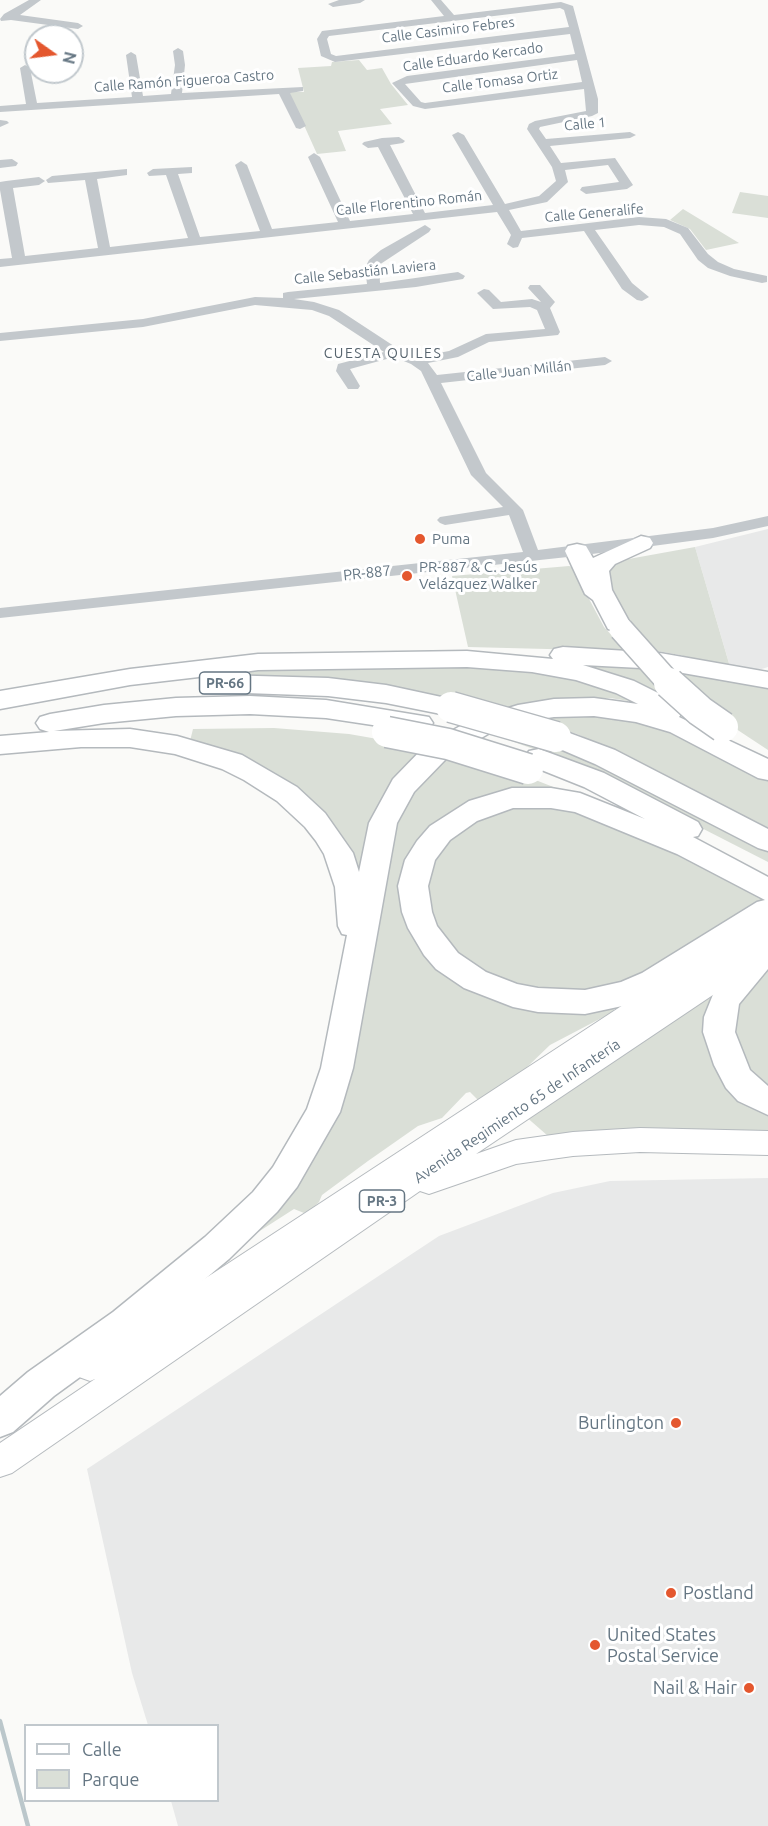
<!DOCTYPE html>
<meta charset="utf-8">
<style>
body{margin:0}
#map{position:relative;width:768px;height:1826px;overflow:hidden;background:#fafaf8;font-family:Ubuntu,sans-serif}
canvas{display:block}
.legend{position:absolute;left:24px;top:1724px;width:195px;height:78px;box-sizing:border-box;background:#fff;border:2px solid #c1c8cd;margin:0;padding:8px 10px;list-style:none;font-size:18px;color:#657683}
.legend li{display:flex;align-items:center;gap:12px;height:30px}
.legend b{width:30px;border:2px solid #c1c8cd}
.north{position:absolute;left:24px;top:24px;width:60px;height:60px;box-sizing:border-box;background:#fff;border:2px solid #c1c8cd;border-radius:50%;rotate:104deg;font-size:16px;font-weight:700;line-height:24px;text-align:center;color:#657683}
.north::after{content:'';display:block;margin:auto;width:21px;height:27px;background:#e4572e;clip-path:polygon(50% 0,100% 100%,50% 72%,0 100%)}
</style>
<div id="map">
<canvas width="768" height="1826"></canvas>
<ul class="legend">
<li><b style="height:8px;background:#fff"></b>Calle</li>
<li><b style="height:16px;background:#dadfd7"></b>Parque</li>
</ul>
<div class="north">N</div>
</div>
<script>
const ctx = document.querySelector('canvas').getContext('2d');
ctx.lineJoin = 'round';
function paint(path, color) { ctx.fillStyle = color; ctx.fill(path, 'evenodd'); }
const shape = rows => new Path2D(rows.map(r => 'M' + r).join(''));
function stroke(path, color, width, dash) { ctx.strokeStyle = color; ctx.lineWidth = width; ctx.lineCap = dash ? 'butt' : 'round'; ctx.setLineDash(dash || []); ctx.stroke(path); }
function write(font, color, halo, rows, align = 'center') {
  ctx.font = font + ' Ubuntu,sans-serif'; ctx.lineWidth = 6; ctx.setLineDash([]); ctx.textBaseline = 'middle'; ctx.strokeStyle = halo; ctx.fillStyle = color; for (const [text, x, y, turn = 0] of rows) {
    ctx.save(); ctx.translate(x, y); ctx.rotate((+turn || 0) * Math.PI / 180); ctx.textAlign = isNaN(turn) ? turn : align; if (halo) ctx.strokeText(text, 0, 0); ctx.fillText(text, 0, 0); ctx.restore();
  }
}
paint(shape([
 [768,529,768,667,749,673,731,670,695,547],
 [768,1178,768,1826,178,1826,171,1801,218,1800,218,1726,148,1725,132,1673,87,1469,439,1236,553,1193,610,1181]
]), '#e8e9e9');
paint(shape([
 [359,60,367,70,382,68,391,84,408,105,380,109,392,124,338,131,346,151,317,154,289,92,304,92,298,68,331,66,332,62],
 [740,192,768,196,768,218,732,213],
 [683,209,739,243,706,250,690,229,670,220],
 [695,547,728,660,731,670,680,655,652,650,631,627,607,587,607,566,612,562],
 [569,566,572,567,604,627,626,651,468,647,452,576],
 [543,661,639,666,675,702],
 [351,664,536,668,619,690,635,702,610,698,567,699,510,709,404,689,320,678,194,675],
 [667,668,768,686,768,750,724,721],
 [593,714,657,723,768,776,768,829,622,754,577,734,527,718],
 [274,728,349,734,429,748,397,776,383,795,374,817,364,885,341,839,190,741,193,729],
 [510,730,559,746,768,851,768,862,682,818,542,752,497,736],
 [448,753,533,779,566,792,542,792,421,846,440,965,614,1009,613,1012,550,1045,524,1070,515,1085,482,1104,470,1092,466,1093,442,1118,418,1126,368,1161,322,1195,319,1202,312,1209,304,1213,294,1209,255,1234,291,1187,391,833,411,793],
 [540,804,607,816,765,899,715,930,717,933,607,992,514,989,463,964,429,917,427,880,430,867,445,844,467,825,512,807],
 [768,961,768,1090,753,1078,734,1047,731,1013],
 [713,991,717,1008,768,1113,768,1135,548,1136,524,1115]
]), '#dadfd7');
stroke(shape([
 [0,1721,28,1826]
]), '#bbc7cb', 4.5);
const major = shape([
 [768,914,768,958,476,1154,516,1140,573,1132,640,1128,768,1131,768,1155,640,1152,573,1156,516,1164,429,1194,420,1191,12,1473,0,1477,0,1443,95,1379,90,1381,79,1377,74,1367,79,1357,212,1274,759,916,768,914]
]);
const highway = shape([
 [641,536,650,538,653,543,650,548,615,564,609,571,612,590,630,623,626,629,617,631,608,629,593,600,585,594,565,551,568,546,577,544,586,546,593,558,641,536],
 [563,647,660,653,768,672,768,688,660,669,583,665,634,681,680,704,684,710,679,717,768,759,768,780,758,778,670,732,636,722,594,716,554,717,521,722,493,731,446,759,414,792,397,823,353,1068,340,1112,297,1187,277,1212,229,1259,139,1334,54,1396,13,1432,0,1437,0,1396,28,1372,113,1312,205,1237,253,1192,273,1167,307,1109,321,1068,347,935,342,934,338,926,335,887,324,854,316,841,305,827,277,801,244,780,222,769,175,754,130,747,81,747,0,754,0,736,49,732,40,729,36,723,40,717,50,714,104,705,176,698,250,696,326,700,429,717,433,723,429,729,419,732,326,718,250,714,176,716,104,723,54,731,130,729,177,736,242,755,297,787,325,813,353,853,359,872,369,823,393,779,426,745,473,719,518,705,554,699,594,698,638,704,616,693,576,680,532,672,467,667,258,670,222,675,328,678,386,685,460,701,464,707,460,713,451,716,386,703,328,696,219,692,210,689,206,683,210,677,216,675,130,685,0,709,0,691,130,669,258,654,467,651,553,659,550,655,554,649,563,647],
 [556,728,615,750,768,829,768,851,758,848,595,764,546,743,542,737,546,731,556,728],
 [539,749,604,773,698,822,702,829,698,836,693,837,768,877,768,924,664,989,627,1005,585,1014,538,1012,513,1007,464,988,436,969,424,955,408,928,402,912,398,886,405,860,417,841,430,826,469,801,512,788,551,788,580,793,645,819,584,787,529,765,525,758,529,751,539,749],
 [513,808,551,808,575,812,677,854,765,900,757,902,642,973,621,982,585,990,538,988,517,984,486,972,458,953,437,926,432,912,428,886,435,860,450,840,477,821,513,808],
 [768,936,768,969,739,1004,735,1032,750,1070,768,1086,768,1115,738,1101,726,1088,714,1065,703,1032,704,1017,714,992,757,939,768,936]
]);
stroke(major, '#b5babe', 2);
stroke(highway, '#b4b9bd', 3);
paint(shape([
 [29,0,41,0,20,15,78,23,83,26,78,29,11,20,1,21,0,19,4,14,29,0],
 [339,0,365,0,360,3,333,7,328,4,339,0],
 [431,0,441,0,454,15,561,2,573,6,598,99,598,113,592,116,540,127,539,129,546,139,630,132,636,135,630,138,550,146,561,163,615,158,633,185,627,189,586,194,580,190,582,187,619,182,608,165,565,170,568,182,547,202,509,210,521,231,639,217,666,219,688,228,708,254,718,262,734,269,767,276,767,282,762,283,730,276,708,268,698,260,680,234,664,227,639,225,595,230,632,283,649,297,642,301,637,300,622,289,584,231,522,238,518,247,513,248,507,244,511,235,497,212,0,267,0,259,12,258,0,190,0,182,6,181,39,177,45,181,39,185,13,188,25,256,98,248,85,180,48,183,46,180,52,176,127,169,127,175,97,179,110,247,188,238,166,175,149,176,147,173,153,169,192,167,192,173,178,174,200,237,260,231,235,165,241,161,247,165,272,229,338,222,308,157,314,153,320,157,350,221,413,214,378,147,368,148,362,144,364,142,382,138,399,137,405,141,403,143,390,145,425,213,493,205,452,135,458,132,464,135,505,204,539,196,556,181,552,167,527,129,529,124,535,121,586,111,584,89,425,109,413,106,392,83,407,76,575,54,570,34,335,62,321,56,317,39,322,31,444,16,431,0],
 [560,8,564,10,569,27,336,56,331,54,327,39,329,36,560,8],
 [577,60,582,82,425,103,421,102,405,84,577,60],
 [178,48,183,51,185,65,182,93,303,87,303,91,290,93,306,126,300,129,296,128,279,94,0,112,0,106,26,104,20,68,25,65,30,68,37,103,132,97,126,55,131,52,136,55,143,96,171,94,175,65,173,51,178,48],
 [0,120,7,121,9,123,0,127,0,120],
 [12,159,18,163,16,166,0,168,0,160,12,159],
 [425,225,431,229,429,232,379,265,380,283,458,272,465,276,463,279,416,287,294,299,314,302,339,310,400,350,417,357,449,351,486,334,545,329,537,310,530,307,493,309,477,293,484,289,489,290,501,302,532,299,541,302,528,288,530,285,540,285,555,302,550,308,560,332,558,335,489,342,458,357,428,363,437,375,605,357,612,361,605,365,441,383,486,473,523,510,538,550,713,528,768,516,768,526,713,538,577,556,0,618,0,608,523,552,509,515,445,525,440,523,437,520,440,517,503,507,471,475,421,371,411,364,394,357,350,369,360,386,358,389,348,389,336,371,338,364,384,352,329,316,312,310,255,305,143,327,0,341,0,333,143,319,255,297,283,298,283,293,288,292,367,284,365,268,369,260,381,250,425,225]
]), '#c3c8cc');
paint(major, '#fff');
paint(highway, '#fff');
const highwayBridgeFar1 = shape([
 [621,629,670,684]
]);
const highwayBridge = shape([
 [669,683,700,711,723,727],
 [451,707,556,737],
 [387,732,448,744,528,769]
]);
stroke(highwayBridgeFar1, '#b4b9bd', 26, []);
stroke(highwayBridge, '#b4b9bd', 33, []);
stroke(highwayBridgeFar1, '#fff', 23);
stroke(highwayBridge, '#fff', 30);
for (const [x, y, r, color] of [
 [420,539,6,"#e4572e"],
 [407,576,6,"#e4572e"],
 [676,1423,6,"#e4572e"],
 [671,1593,6,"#e4572e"],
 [595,1645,6,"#e4572e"],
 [749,1688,6,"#e4572e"]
]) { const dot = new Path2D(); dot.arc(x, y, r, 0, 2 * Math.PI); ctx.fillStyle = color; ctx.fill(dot); stroke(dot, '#fff', 2); }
write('14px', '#657683', '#fff', [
 ["Calle Casimiro Febres",448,30,-7],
 ["Calle Eduardo Kercado",473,57,-8],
 ["Calle Ramón Figueroa Castro",184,81,-4],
 ["Calle Tomasa Ortiz",500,81,-7],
 ["Calle 1",585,124,-5],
 ["Calle Florentino Román",409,203,-6],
 ["Calle Generalife",594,213,-5],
 ["Calle Sebastián Laviera",365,272,-6],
 ["Calle Juan Millán",519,371,-6]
]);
ctx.letterSpacing = '1.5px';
write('14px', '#57646e', '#fff', [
 ["CUESTA QUILES",383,353]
]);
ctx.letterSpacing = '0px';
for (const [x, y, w] of [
 [225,683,51],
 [382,1201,45]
]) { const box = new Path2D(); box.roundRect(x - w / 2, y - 11, w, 22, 4.5); ctx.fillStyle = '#fff'; ctx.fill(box); stroke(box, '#657683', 1.5); }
write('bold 14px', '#657683', null, [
 ["PR-66",225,683],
 ["PR-3",382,1201]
]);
write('15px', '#657683', '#fff', [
 ["Puma",432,539],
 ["PR-887 & C. Jesús",419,567],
 ["Velázquez Walker",419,584]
], 'left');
write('15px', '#657683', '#fff', [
 ["PR-887",367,573,-6],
 ["Avenida Regimiento 65 de Infantería",517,1111,-34]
]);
write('18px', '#657683', '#fff', [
 ["Burlington",664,1423],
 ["Postland",683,1593,"left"],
 ["United States",607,1635,"left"],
 ["Postal Service",607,1656,"left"],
 ["Nail & Hair",737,1688]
], 'right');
</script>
